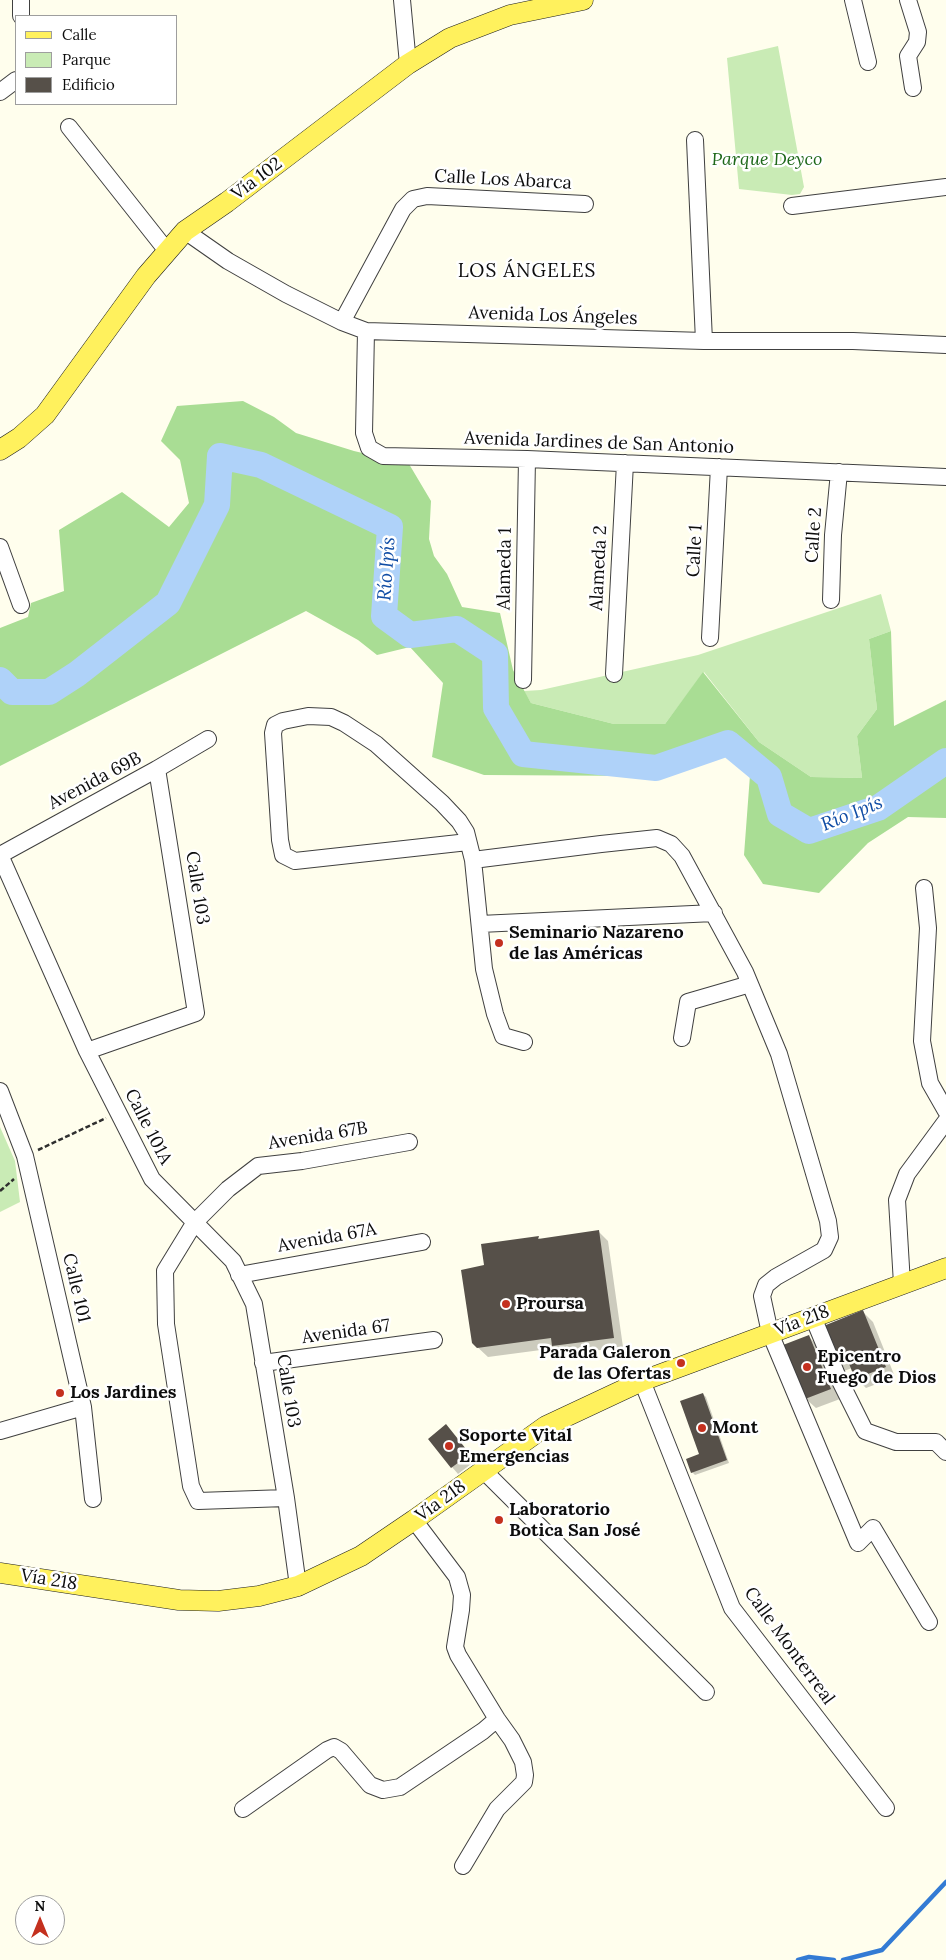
<!DOCTYPE html>
<meta charset="utf-8">
<style>
body{margin:0}
#map{position:relative;width:946px;height:1960px;overflow:hidden;background:#fffeed;font-family:Lora,serif}
canvas{display:block}
.legend{position:absolute;left:15px;top:15px;width:162px;height:90px;box-sizing:border-box;background:#fff;border:1px solid #9e9e9e;margin:0;padding:6px 9px;list-style:none;font-size:15px;color:#0d0d0d}
.legend li{display:flex;align-items:center;gap:10px;height:25px}
.legend b{width:25px;border:1px solid #9e9e9e}
.north{position:absolute;left:15px;top:1895px;width:50px;height:50px;box-sizing:border-box;background:#fff;border:1px solid #9e9e9e;border-radius:50%;rotate:0deg;font-size:14px;font-weight:700;line-height:20px;text-align:center;color:#0d0d0d}
.north::after{content:'';display:block;margin:auto;width:18px;height:22px;background:#c4301e;clip-path:polygon(50% 0,100% 100%,50% 72%,0 100%)}
</style>
<div id="map">
<canvas width="946" height="1960"></canvas>
<ul class="legend">
<li><b style="height:6px;background:#fff15d"></b>Calle</li>
<li><b style="height:14px;background:#c9ebb5"></b>Parque</li>
<li><b style="height:14px;background:#565049"></b>Edificio</li>
</ul>
<div class="north">N</div>
</div>
<script>
const ctx = document.querySelector('canvas').getContext('2d');
ctx.lineJoin = 'round';
function paint(path, color) { ctx.fillStyle = color; ctx.fill(path, 'evenodd'); }
const shape = rows => new Path2D(rows.map(r => 'M' + r).join(''));
function stroke(path, color, width, dash) { ctx.strokeStyle = color; ctx.lineWidth = width; ctx.lineCap = dash ? 'butt' : 'round'; ctx.setLineDash(dash || []); ctx.stroke(path); }
function write(font, color, halo, rows, align = 'center') {
  ctx.font = font + ' Lora,serif'; ctx.lineWidth = 5; ctx.setLineDash([]); ctx.textBaseline = 'middle'; ctx.strokeStyle = halo; ctx.fillStyle = color; for (const [text, x, y, turn = 0] of rows) {
    ctx.save(); ctx.translate(x, y); ctx.rotate((+turn || 0) * Math.PI / 180); ctx.textAlign = isNaN(turn) ? turn : align; if (halo) ctx.strokeText(text, 0, 0); ctx.fillText(text, 0, 0); ctx.restore();
  }
}
paint(shape([
 [778,46,804,187,800,194,792,195,739,189,727,58],
 [881,594,891,631,869,639,877,709,857,736,862,778,811,777,759,742,704,672,665,724,614,724,531,703,524,691,541,690,698,655],
 [0,1127,15,1161,20,1202,0,1212]
]), '#c9ebb5');
paint(shape([
 [243,401,274,417,296,433,354,451,409,464,431,501,429,539,434,556,447,574,462,607,500,613,513,670,531,703,614,724,665,724,703,672,759,742,811,777,862,778,857,736,877,709,869,639,891,631,894,726,946,700,946,818,908,817,868,843,819,893,763,884,744,855,750,775,730,752,646,776,484,775,432,757,443,683,410,647,377,655,358,640,306,611,0,766,0,628,28,617,31,603,64,591,59,530,122,492,169,527,189,503,180,460,161,441,177,406]
]), '#a9dd94');
paint(shape([
 [598,1231,608,1241,623,1347,563,1355,556,1348,488,1357,473,1343,485,1266,538,1237,541,1240],
 [863,1312,873,1322,895,1377,866,1388,856,1378,852,1368,844,1371,837,1364],
 [808,1336,818,1346,840,1399,816,1408,806,1399,785,1346],
 [703,1394,706,1397,729,1463,695,1475,692,1472,700,1455],
 [446,1426,475,1461,458,1474,452,1467]
]), '#0003');
stroke(shape([
 [798,1960,809,1957,834,1960],
 [843,1960,882,1950,946,1882]
]), '#337bd4', 4.5);
stroke(shape([
 [0,680,12,692,49,692,77,674,168,603,217,505,220,456,261,465,390,527,384,616,410,635,457,629,495,654,496,708,523,754,656,768,728,743,769,777,780,814,809,831,878,808,946,761]
]), '#afd2f9', 26);
paint(shape([
 [599,1230,614,1338,552,1346,551,1338,477,1348,472,1343,461,1270,484,1265,481,1244,539,1236,538,1239],
 [863,1310,886,1367,855,1379,848,1361,836,1365,821,1327],
 [809,1335,831,1389,805,1399,783,1345],
 [703,1393,727,1460,691,1473,686,1459,699,1454,680,1401],
 [446,1424,470,1454,451,1468,428,1439]
]), '#565049');
const minor = shape([
 [21,0,21,16],
 [402,0,408,64],
 [853,0,868,62],
 [908,0,918,32,917,42,908,56,913,88],
 [0,92,16,80],
 [69,127,167,251],
 [695,140,704,341],
 [792,206,946,187],
 [185,231,228,261,286,294,342,322,366,331,704,341,853,341,946,345],
 [342,322,403,209,413,199,427,196,585,204],
 [366,331,364,433,369,448,383,456,527,459,946,477],
 [0,547,21,605],
 [831,600,833,535,839,472],
 [710,638,719,467],
 [614,674,625,463],
 [523,680,527,459],
 [468,842,295,861,283,855,280,840,273,733,275,725,283,721,308,716,331,717,344,723,376,744,442,803,459,821,466,832,473,860,484,969,495,1014,503,1036,524,1042],
 [0,855,87,1051,152,1179,233,1261,254,1304,286,1498,298,1586],
 [0,855,157,769,208,739],
 [473,860,601,844,657,838,671,844,682,856,745,972,779,1054,828,1221,830,1237,824,1250,776,1277,766,1285,762,1296,770,1333,858,1543,873,1528,929,1622],
 [924,888,928,928,922,1041,930,1083,946,1111],
 [480,924,714,913],
 [682,1038,688,1002,750,984],
 [87,1051,196,1013,157,769],
 [0,1091,25,1156,83,1407,93,1499],
 [239,1275,422,1242],
 [902,1284,897,1200,907,1174,946,1121],
 [813,1317,837,1375,865,1431,896,1442,936,1442,946,1452],
 [263,1363,434,1340],
 [642,1381,732,1608,886,1808],
 [0,1431,83,1407],
 [483,1470,706,1692],
 [286,1498,198,1501,191,1486,166,1324,165,1271,195,1222,228,1189,258,1166,302,1161,409,1142],
 [414,1520,457,1577,462,1595,461,1610,455,1647,458,1655,497,1719,512,1740,523,1762,525,1775,524,1782,497,1809,463,1866],
 [243,1809,327,1750,334,1747,341,1751,370,1785,383,1790,400,1787,483,1731,497,1719]
]);
const major = shape([
 [0,450,19,438,45,415,146,276,185,231,227,202,408,64,450,38,510,15,583,0],
 [0,1573,179,1600,218,1601,259,1596,298,1586,361,1556,414,1520,546,1426,642,1381,946,1268]
]);
stroke(minor, '#404040', 18);
stroke(major, '#1e1e1e', 21);
stroke(shape([
 [38,1150,106,1118],
 [0,1191,14,1179]
]), '#2f2f2f', 2.5, [5, 2.5]);
stroke(minor, '#fff', 16);
stroke(major, '#fff15d', 20);
for (const [x, y, r, color] of [
 [499,943,5,"#c4301e"],
 [506,1304,5,"#c4301e"],
 [681,1363,5,"#c4301e"],
 [807,1367,5,"#c4301e"],
 [60,1393,5,"#c4301e"],
 [702,1428,5,"#c4301e"],
 [449,1446,5,"#c4301e"],
 [499,1520,5,"#c4301e"]
]) { const dot = new Path2D(); dot.arc(x, y, r, 0, 2 * Math.PI); ctx.fillStyle = color; ctx.fill(dot); stroke(dot, '#fff', 2); }
write('italic 18px', '#1e681a', '#fff', [
 ["Parque Deyco",767,160]
]);
write('18px', '#0d0d0d', '#fff', [
 ["Vía 102",257,179,-37],
 ["Calle Los Abarca",503,180,3],
 ["Avenida Los Ángeles",553,316,2],
 ["Avenida Jardines de San Antonio",599,443,2],
 ["Calle 2",814,535,-86],
 ["Calle 1",695,551,-87],
 ["Alameda 2",599,568,-87],
 ["Alameda 1",505,569,-89],
 ["Avenida 69B",95,781,-28],
 ["Calle 103",197,888,81],
 ["Calle 101A",148,1127,63],
 ["Avenida 67B",318,1136,-9],
 ["Avenida 67A",327,1238,-10],
 ["Calle 101",76,1288,77],
 ["Vía 218",802,1321,-21],
 ["Avenida 67",346,1332,-8],
 ["Calle 103",288,1391,81],
 ["Vía 218",441,1501,-36],
 ["Vía 218",49,1580,9],
 ["Calle Monterreal",789,1646,54]
]);
write('bold 18px', '#0d0d0d', '#fff', [
 ["Seminario Nazareno",509,933],
 ["de las Américas",509,954],
 ["Proursa",516,1304],
 ["Parada Galeron",671,1353,"right"],
 ["de las Ofertas",671,1374,"right"],
 ["Epicentro",817,1357],
 ["Fuego de Dios",817,1378],
 ["Los Jardines",70,1393],
 ["Mont",712,1428],
 ["Soporte Vital",459,1436],
 ["Emergencias",459,1457],
 ["Laboratorio",509,1510],
 ["Botica San José",509,1531]
], 'left');
ctx.letterSpacing = '1px';
write('19px', '#0d0d0d', '#fff', [
 ["LOS ÁNGELES",527,272]
]);
ctx.letterSpacing = '0px';
write('italic 19px', '#104da5', '#fff', [
 ["Río Ipís",387,569,-86],
 ["Río Ipís",852,814,-22]
]);
</script>
